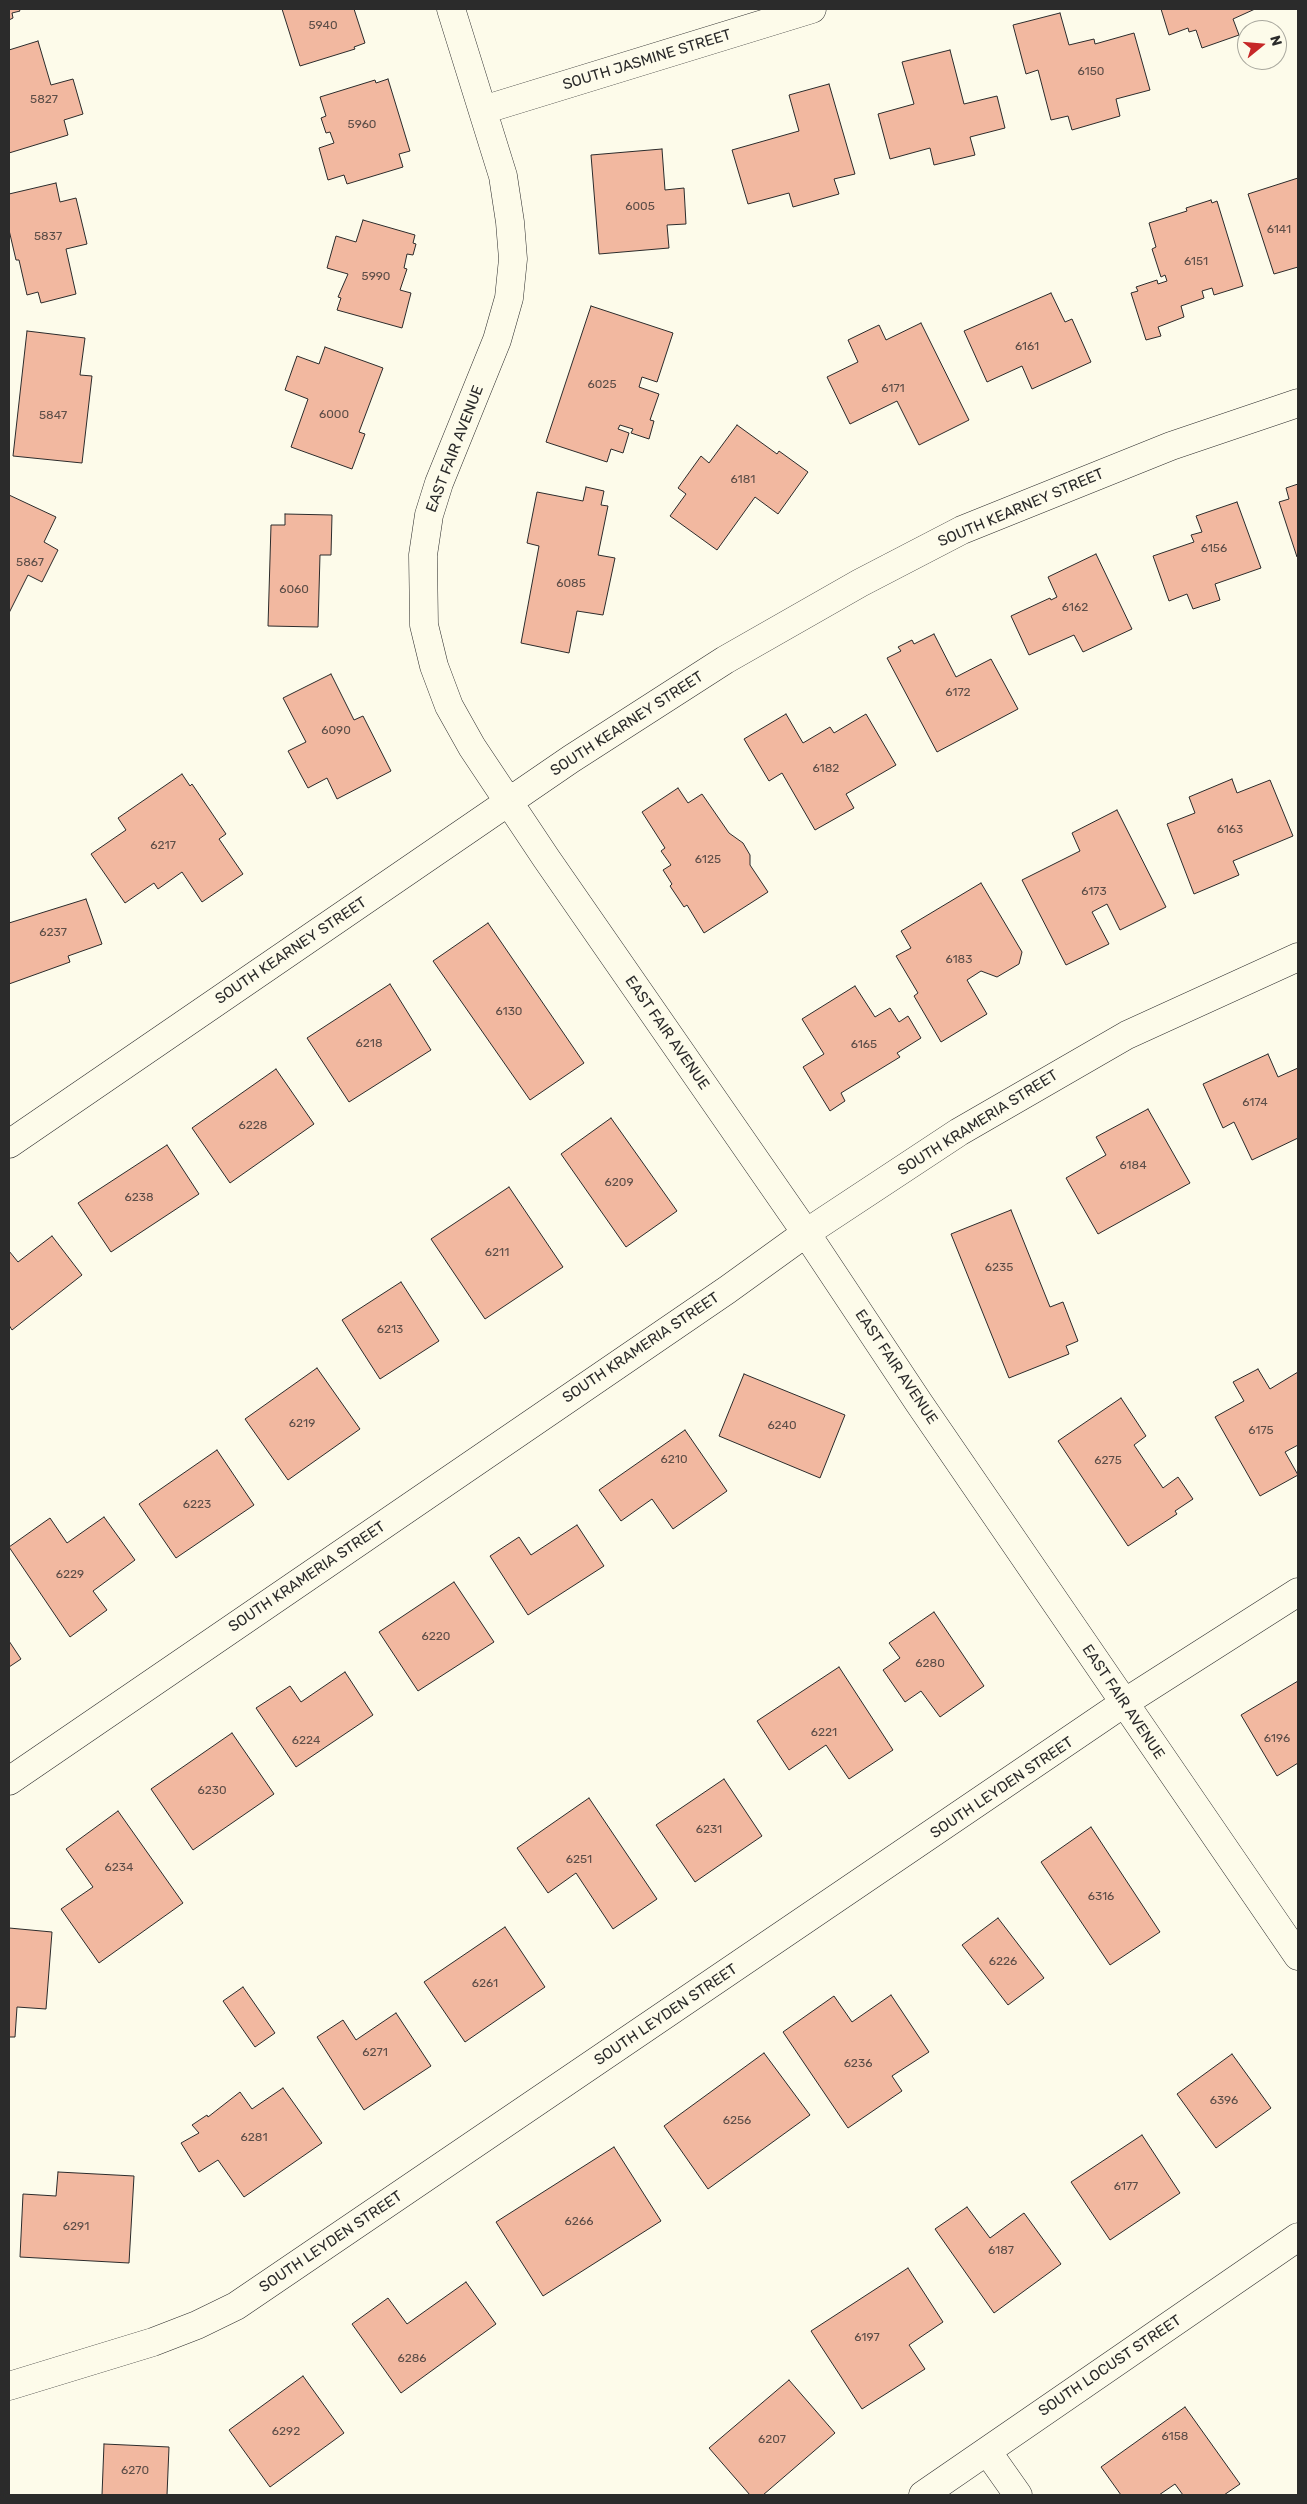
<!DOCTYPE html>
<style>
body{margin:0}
#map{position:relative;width:1307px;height:2504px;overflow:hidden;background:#fdfbea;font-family:Rubik,sans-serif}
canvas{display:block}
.frame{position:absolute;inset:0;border:10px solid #2b2b2b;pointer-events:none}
.north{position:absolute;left:1237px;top:20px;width:50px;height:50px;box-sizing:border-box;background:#fdfbea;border:1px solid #a9a89e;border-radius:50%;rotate:73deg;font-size:14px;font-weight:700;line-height:20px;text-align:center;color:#2b2b2b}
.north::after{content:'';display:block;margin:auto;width:18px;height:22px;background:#c62828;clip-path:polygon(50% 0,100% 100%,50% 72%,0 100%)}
</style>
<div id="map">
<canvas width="1307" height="2504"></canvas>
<div class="frame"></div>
<div class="north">N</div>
</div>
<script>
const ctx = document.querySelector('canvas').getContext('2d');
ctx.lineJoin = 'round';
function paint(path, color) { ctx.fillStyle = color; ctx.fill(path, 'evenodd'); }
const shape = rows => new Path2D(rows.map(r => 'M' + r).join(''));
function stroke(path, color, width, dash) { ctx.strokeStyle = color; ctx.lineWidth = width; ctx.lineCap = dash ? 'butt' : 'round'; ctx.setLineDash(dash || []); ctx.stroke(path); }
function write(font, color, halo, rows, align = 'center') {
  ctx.font = font + ' Rubik,sans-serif'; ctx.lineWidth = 4; ctx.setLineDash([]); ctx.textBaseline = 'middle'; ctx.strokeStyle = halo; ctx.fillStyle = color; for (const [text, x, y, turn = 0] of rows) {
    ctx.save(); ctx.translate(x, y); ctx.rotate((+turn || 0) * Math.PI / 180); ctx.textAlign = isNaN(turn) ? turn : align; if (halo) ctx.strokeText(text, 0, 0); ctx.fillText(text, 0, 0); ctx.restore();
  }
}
const building = shape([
 [9,9,19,9,20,11,12,13,13,18,9,20,9,9],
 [282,9,354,9,365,43,354,47,355,49,300,66,282,9],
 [1161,9,1255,9,1233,19,1239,35,1202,48,1196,30,1189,32,1188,28,1169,35,1161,9],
 [1060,13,1069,45,1094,39,1095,44,1134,33,1150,90,1116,99,1120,116,1072,130,1068,116,1051,120,1038,70,1026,74,1013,25,1060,13],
 [38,41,51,85,73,79,83,114,64,120,68,135,9,153,9,50,38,41],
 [950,50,964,104,997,96,1005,128,970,137,975,155,934,165,930,148,890,159,878,114,914,104,902,62,950,50],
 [388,79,410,151,399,154,403,167,347,184,344,175,328,180,319,148,334,143,330,132,326,133,321,118,326,116,320,97,375,80,376,83,388,79],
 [829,84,855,174,834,179,839,194,793,207,789,193,748,204,732,150,799,131,789,95,829,84],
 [662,149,665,190,684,188,686,224,667,225,669,248,599,254,591,155,662,149],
 [1298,178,1298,267,1274,274,1248,194,1298,178],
 [56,183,60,202,76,198,87,244,66,249,76,294,41,303,38,292,27,295,19,260,16,260,9,230,9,194,56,183],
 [1211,200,1212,203,1217,201,1243,286,1214,295,1212,288,1202,291,1204,298,1181,306,1184,317,1158,327,1161,336,1146,340,1131,293,1138,291,1136,287,1157,280,1158,284,1167,281,1165,275,1161,277,1152,249,1156,247,1149,223,1187,211,1186,208,1211,200],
 [363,220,415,235,413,243,416,244,413,255,407,254,404,268,407,269,400,290,411,293,402,328,337,310,341,298,338,297,348,274,327,268,336,236,356,242,363,220],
 [1051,293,1065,322,1072,319,1091,362,1032,389,1022,366,987,382,964,331,1051,293],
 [591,306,673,333,657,382,642,377,639,387,659,394,650,420,654,421,649,439,631,433,633,429,620,425,618,429,629,433,623,453,611,449,607,462,546,442,591,306],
 [921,323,969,420,919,445,897,401,850,424,827,377,858,362,848,340,879,325,886,340,921,323],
 [27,331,85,338,80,375,92,376,82,463,13,456,27,331],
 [325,347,383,368,359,432,365,434,352,469,291,447,308,399,285,390,297,356,319,364,325,347],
 [737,425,777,454,779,451,808,472,778,514,755,497,717,550,670,516,686,494,678,488,701,456,709,463,737,425],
 [1298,484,1298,557,1297,557,1279,502,1289,499,1286,488,1298,484],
 [586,487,604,491,601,505,608,506,598,555,615,558,603,615,577,611,569,653,521,643,539,546,527,543,537,492,583,501,586,487],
 [9,495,56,517,44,542,58,550,42,582,28,575,9,613,9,495],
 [1237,502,1261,568,1215,584,1220,600,1193,609,1187,594,1169,601,1153,556,1194,542,1191,535,1202,532,1196,516,1237,502],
 [285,514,332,515,331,555,320,555,318,627,268,626,271,525,285,525,285,514],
 [1096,554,1132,629,1083,652,1074,635,1029,655,1011,616,1050,598,1051,600,1057,597,1048,577,1096,554],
 [934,634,956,677,991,659,1018,709,937,752,887,658,901,651,898,647,912,640,914,644,934,634],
 [331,674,354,720,363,716,391,771,337,799,327,778,308,788,288,751,306,742,283,698,331,674],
 [786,714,803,743,830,727,834,733,866,714,896,765,846,794,854,808,815,830,782,773,769,781,744,739,786,714],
 [182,774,190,786,192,784,226,834,219,839,243,874,202,902,182,872,158,889,154,883,125,903,91,854,126,830,118,818,182,774],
 [1232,779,1237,793,1270,780,1293,836,1233,861,1239,875,1194,894,1167,824,1195,813,1189,797,1232,779],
 [678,788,688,803,702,794,729,833,743,843,750,855,750,865,768,892,704,933,687,905,684,907,670,886,672,884,663,870,671,865,661,851,665,848,642,812,678,788],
 [1117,810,1166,907,1120,930,1107,904,1092,912,1109,944,1066,965,1022,880,1080,851,1072,833,1117,810],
 [981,883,1022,952,1019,964,997,977,981,971,967,980,987,1014,941,1042,914,996,918,993,896,956,911,948,901,931,981,883],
 [86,899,102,944,68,956,70,962,9,984,9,923,86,899],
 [488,923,584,1063,530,1100,433,961,488,923],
 [390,984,431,1050,349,1102,307,1038,390,984],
 [855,986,875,1017,890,1008,899,1022,908,1016,921,1038,897,1053,900,1057,841,1093,845,1101,830,1111,803,1067,824,1054,802,1019,855,986],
 [1268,1054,1278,1077,1298,1068,1298,1138,1252,1160,1234,1122,1223,1128,1203,1084,1268,1054],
 [276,1069,314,1124,230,1183,192,1128,276,1069],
 [1148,1109,1190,1183,1098,1234,1066,1178,1106,1155,1096,1137,1148,1109],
 [611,1118,677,1211,626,1247,561,1154,611,1118],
 [167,1145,199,1194,111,1252,78,1203,167,1145],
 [509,1187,563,1267,485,1319,431,1239,509,1187],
 [1011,1210,1050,1307,1063,1302,1078,1341,1066,1346,1069,1354,1009,1378,951,1234,1011,1210],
 [52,1236,82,1275,12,1330,9,1325,9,1251,18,1262,52,1236],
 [401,1282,439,1341,380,1379,342,1320,401,1282],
 [317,1368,360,1429,288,1480,245,1419,317,1368],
 [1258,1369,1270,1389,1298,1372,1298,1445,1285,1452,1298,1475,1260,1496,1215,1417,1244,1401,1233,1382,1258,1369],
 [744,1374,845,1415,820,1478,719,1436,744,1374],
 [1121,1398,1146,1436,1134,1445,1163,1488,1178,1477,1193,1499,1175,1511,1177,1514,1128,1546,1058,1441,1121,1398],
 [685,1430,727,1491,673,1529,652,1499,621,1521,599,1490,685,1430],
 [217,1450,254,1505,176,1558,139,1504,217,1450],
 [104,1517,135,1560,93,1591,107,1610,70,1637,9,1547,50,1518,67,1543,104,1517],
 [577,1525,604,1566,528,1615,490,1556,519,1537,531,1555,577,1525],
 [454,1582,494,1642,418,1691,379,1632,454,1582],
 [934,1612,984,1686,940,1717,921,1691,905,1702,883,1670,900,1658,889,1643,934,1612],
 [9,1641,21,1659,9,1667,9,1641],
 [839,1667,893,1750,849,1779,826,1745,789,1770,757,1721,839,1667],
 [345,1672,373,1715,296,1767,256,1708,290,1686,301,1702,345,1672],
 [1298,1681,1298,1763,1277,1776,1241,1715,1298,1681],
 [232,1733,274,1794,193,1850,151,1789,232,1733],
 [724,1779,762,1836,695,1882,656,1825,724,1779],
 [589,1798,657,1899,613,1929,576,1873,548,1893,517,1848,589,1798],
 [118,1811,183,1903,99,1963,61,1909,93,1887,66,1849,118,1811],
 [1091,1827,1160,1932,1110,1965,1041,1862,1091,1827],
 [998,1918,1044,1978,1008,2005,962,1945,998,1918],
 [505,1927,545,1987,465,2042,424,1982,505,1927],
 [9,1928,52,1932,46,2009,17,2007,15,2037,9,2037,9,1928],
 [243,1987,275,2033,255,2047,223,2001,243,1987],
 [891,1995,929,2052,892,2076,902,2091,848,2128,783,2032,834,1996,852,2022,891,1995],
 [396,2013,431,2066,364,2110,317,2037,343,2020,356,2040,396,2013],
 [764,2053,810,2115,708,2189,664,2126,764,2053],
 [1232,2054,1271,2108,1216,2148,1177,2094,1232,2054],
 [283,2088,322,2143,244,2197,218,2160,199,2172,181,2143,199,2133,192,2125,207,2115,208,2117,240,2092,252,2109,283,2088],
 [1142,2135,1180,2193,1110,2240,1071,2182,1142,2135],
 [614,2147,661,2221,543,2296,496,2222,614,2147],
 [58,2172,134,2176,129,2263,20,2257,23,2194,56,2196,58,2172],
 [967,2207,990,2238,1024,2213,1061,2264,994,2313,935,2229,967,2207],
 [908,2268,943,2322,909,2345,925,2369,862,2409,811,2331,908,2268],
 [466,2282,496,2324,401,2393,352,2324,388,2298,407,2324,466,2282],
 [303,2376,344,2433,270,2487,229,2430,303,2376],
 [789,2380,835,2433,763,2495,750,2495,709,2448,789,2380],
 [1185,2407,1240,2484,1224,2495,1183,2495,1175,2484,1159,2495,1121,2495,1101,2467,1185,2407],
 [104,2444,169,2447,167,2495,102,2495,104,2444]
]);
paint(building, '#f2b8a0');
stroke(building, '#2b2b2b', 1);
const minor = shape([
 [451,9,503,176,510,222,513,259,509,298,497,340,439,483,429,515,423,555,424,625,434,666,449,706,472,747,546,858,806,1233,919,1403,1298,1956],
 [483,110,812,9],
 [9,1144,571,759,725,660,860,583,962,530,1171,446,1298,403],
 [9,1781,727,1290,806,1233,959,1132,1127,1035,1298,957],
 [9,2386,153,2342,197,2325,236,2306,1124,1703,1298,1592],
 [987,2451,1018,2495],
 [923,2495,1298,2237]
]);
stroke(minor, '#2b2b2b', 29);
stroke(minor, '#fdfbea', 28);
write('12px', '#5d4e48', null, [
 ["5940",323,26],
 ["6150",1091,72],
 ["5827",44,100],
 ["5960",362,125],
 ["6005",640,207],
 ["6141",1279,230],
 ["5837",48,237],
 ["6151",1196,262],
 ["5990",376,277],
 ["6161",1027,347],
 ["6025",602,385],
 ["6171",893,389],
 ["6000",334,415],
 ["5847",53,416],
 ["6181",743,480],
 ["6156",1214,549],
 ["5867",30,563],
 ["6085",571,584],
 ["6060",294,590],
 ["6162",1075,608],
 ["6172",958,693],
 ["6090",336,731],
 ["6182",826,769],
 ["6163",1230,830],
 ["6217",163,846],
 ["6125",708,860],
 ["6173",1094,892],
 ["6237",53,933],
 ["6183",959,960],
 ["6130",509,1012],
 ["6218",369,1044],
 ["6165",864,1045],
 ["6174",1255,1103],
 ["6228",253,1126],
 ["6184",1133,1166],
 ["6209",619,1183],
 ["6238",139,1198],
 ["6211",497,1253],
 ["6235",999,1268],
 ["6213",390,1330],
 ["6219",302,1424],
 ["6240",782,1426],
 ["6175",1261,1431],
 ["6210",674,1460],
 ["6275",1108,1461],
 ["6223",197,1505],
 ["6229",70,1575],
 ["6220",436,1637],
 ["6280",930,1664],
 ["6221",824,1733],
 ["6196",1277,1739],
 ["6224",306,1741],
 ["6230",212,1791],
 ["6231",709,1830],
 ["6251",579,1860],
 ["6234",119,1868],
 ["6316",1101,1897],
 ["6226",1003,1962],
 ["6261",485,1984],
 ["6271",375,2053],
 ["6236",858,2064],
 ["6396",1224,2101],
 ["6256",737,2121],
 ["6281",254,2138],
 ["6177",1126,2187],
 ["6266",579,2222],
 ["6291",76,2227],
 ["6187",1001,2251],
 ["6197",867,2338],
 ["6286",412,2359],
 ["6292",286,2432],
 ["6158",1175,2437],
 ["6207",772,2440],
 ["6270",135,2471]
]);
write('15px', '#2b2b2b', '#fdfbea', [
 ["SOUTH JASMINE STREET",647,60,-17],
 ["EAST FAIR AVENUE",455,449,-69],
 ["SOUTH KEARNEY STREET",1021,508,-23],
 ["SOUTH KEARNEY STREET",627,724,-33],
 ["SOUTH KEARNEY STREET",291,951,-34],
 ["EAST FAIR AVENUE",667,1033,55],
 ["SOUTH KRAMERIA STREET",978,1123,-32],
 ["SOUTH KRAMERIA STREET",641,1348,-34],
 ["EAST FAIR AVENUE",896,1367,56],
 ["SOUTH KRAMERIA STREET",307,1577,-34],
 ["EAST FAIR AVENUE",1123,1702,56],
 ["SOUTH LEYDEN STREET",1002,1788,-34],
 ["SOUTH LEYDEN STREET",666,2015,-34],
 ["SOUTH LEYDEN STREET",331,2242,-34],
 ["SOUTH LOCUST STREET",1110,2366,-34]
]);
</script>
